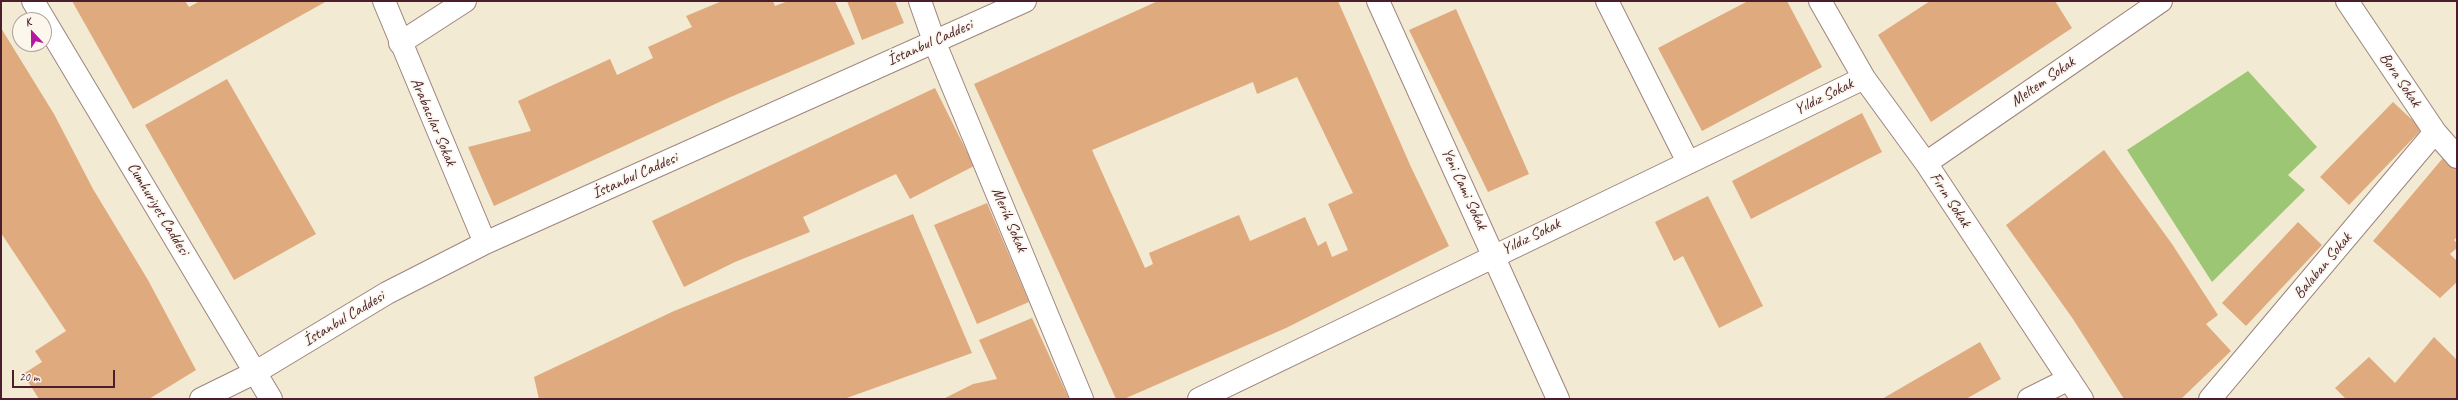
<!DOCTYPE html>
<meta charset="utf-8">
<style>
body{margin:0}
#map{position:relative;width:2458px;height:400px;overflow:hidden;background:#f2ead2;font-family:Caveat,sans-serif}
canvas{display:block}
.frame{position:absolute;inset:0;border:2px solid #4a1f2b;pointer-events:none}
.north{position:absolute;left:12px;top:12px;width:40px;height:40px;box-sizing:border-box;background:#fbf7ec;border:1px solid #b4a19f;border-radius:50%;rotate:338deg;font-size:11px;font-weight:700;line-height:16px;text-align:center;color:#4a1f2b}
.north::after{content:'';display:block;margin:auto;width:14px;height:18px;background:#b5179e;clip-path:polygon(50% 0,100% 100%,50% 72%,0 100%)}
.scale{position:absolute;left:12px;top:370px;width:103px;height:18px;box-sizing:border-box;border:2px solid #4a1f2b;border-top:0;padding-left:5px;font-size:12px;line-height:14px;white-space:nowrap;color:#4a1f2b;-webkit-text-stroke:3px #fbf7ec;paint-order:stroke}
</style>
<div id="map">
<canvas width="2458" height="400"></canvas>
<div class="frame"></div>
<div class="north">K</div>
<div class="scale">20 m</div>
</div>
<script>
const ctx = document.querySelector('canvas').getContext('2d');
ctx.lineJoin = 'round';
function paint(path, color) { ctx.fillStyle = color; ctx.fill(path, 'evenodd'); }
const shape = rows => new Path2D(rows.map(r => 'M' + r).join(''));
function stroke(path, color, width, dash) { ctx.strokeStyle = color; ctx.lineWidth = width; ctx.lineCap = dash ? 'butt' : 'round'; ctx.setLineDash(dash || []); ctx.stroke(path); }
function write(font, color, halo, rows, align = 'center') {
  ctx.font = font + ' Caveat,sans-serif'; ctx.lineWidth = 3.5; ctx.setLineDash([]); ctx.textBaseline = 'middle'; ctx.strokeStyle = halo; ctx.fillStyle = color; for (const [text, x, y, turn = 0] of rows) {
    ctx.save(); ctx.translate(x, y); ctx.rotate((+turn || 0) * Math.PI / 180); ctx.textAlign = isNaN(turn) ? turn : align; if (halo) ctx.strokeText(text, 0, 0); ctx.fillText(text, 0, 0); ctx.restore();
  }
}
paint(shape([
 [2248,71,2317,147,2288,175,2305,190,2212,282,2127,150]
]), '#9cc673');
paint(shape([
 [72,1,185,1,189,7,200,1,327,1,133,109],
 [722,1,773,1,775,6,788,1,835,1,855,44,726,99,494,206,468,147,531,131,518,101,610,59,617,75,653,58,648,47,692,27,686,16],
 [847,1,895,1,904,23,862,40],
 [1158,1,1338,1,1411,167,1449,246,1286,328,1124,399,1116,399,974,84],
 [1297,77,1353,193,1328,204,1348,250,1332,257,1326,241,1318,246,1305,217,1250,241,1239,215,1149,253,1153,264,1145,268,1092,150,1253,82,1257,94],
 [1748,1,1787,1,1822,67,1702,131,1658,48],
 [1930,1,2055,1,2072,28,1931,122,1878,35],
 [1456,9,1529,174,1488,192,1409,30],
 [1,28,54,114,93,189,148,280,196,370,149,399,39,399,23,374,42,362,35,351,66,331,1,233],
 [227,79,316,234,234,280,145,125],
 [935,88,974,166,910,199,896,174,803,217,810,232,735,262,684,287,652,221],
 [2393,102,2422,129,2349,205,2320,177],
 [1862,113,1882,152,1751,219,1732,181],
 [2104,150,2172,244,2218,315,2206,324,2231,351,2181,399,2124,399,2073,319,2006,225],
 [2448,152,2457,162,2457,237,2454,240,2457,243,2457,248,2450,254,2457,261,2457,282,2440,298,2373,241],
 [1708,196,1763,306,1719,328,1683,256,1674,261,1655,222],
 [987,203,1029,302,977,324,934,225],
 [913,214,972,353,844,399,539,399,534,377,674,311],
 [2298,222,2322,245,2246,326,2222,303],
 [1032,318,1069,399,943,399,973,384,997,379,979,340],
 [2434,337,2457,360,2457,399,2346,399,2335,388,2369,357,2395,383],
 [1980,342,2001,379,1966,399,1882,399]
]), '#e0aa7f');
const minor = shape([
 [33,1,271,399],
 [384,1,485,243],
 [920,1,934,41,1082,399],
 [1378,1,1558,399],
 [1607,1,1688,162],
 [1820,1,1864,78,1926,163,2082,399],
 [2347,1,2435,132,2457,157],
 [400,43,465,1],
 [1926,163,2161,1],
 [201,399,256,372,387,293,485,243,1025,1],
 [1199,399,1864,78],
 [2029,399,2069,379],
 [2210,399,2435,132]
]);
stroke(minor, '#9e847e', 24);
stroke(minor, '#fff', 22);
write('16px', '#4a1f2b', '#fbf7ec', [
 ["İstanbul Caddesi",930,43,-24],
 ["Bora Sokak",2400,80,56],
 ["Meltem Sokak",2043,82,-35],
 ["Yıldız Sokak",1824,97,-26],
 ["Arabacılar Sokak",433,122,67],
 ["İstanbul Caddesi",635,176,-24],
 ["Yeni Cami Sokak",1464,189,65],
 ["Fırın Sokak",1950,200,57],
 ["Cumhuriyet Caddesi",158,209,59],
 ["Merih Sokak",1009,220,67],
 ["Yıldız Sokak",1531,237,-26],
 ["Balaban Sokak",2323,266,-50],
 ["İstanbul Caddesi",344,319,-31]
]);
</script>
